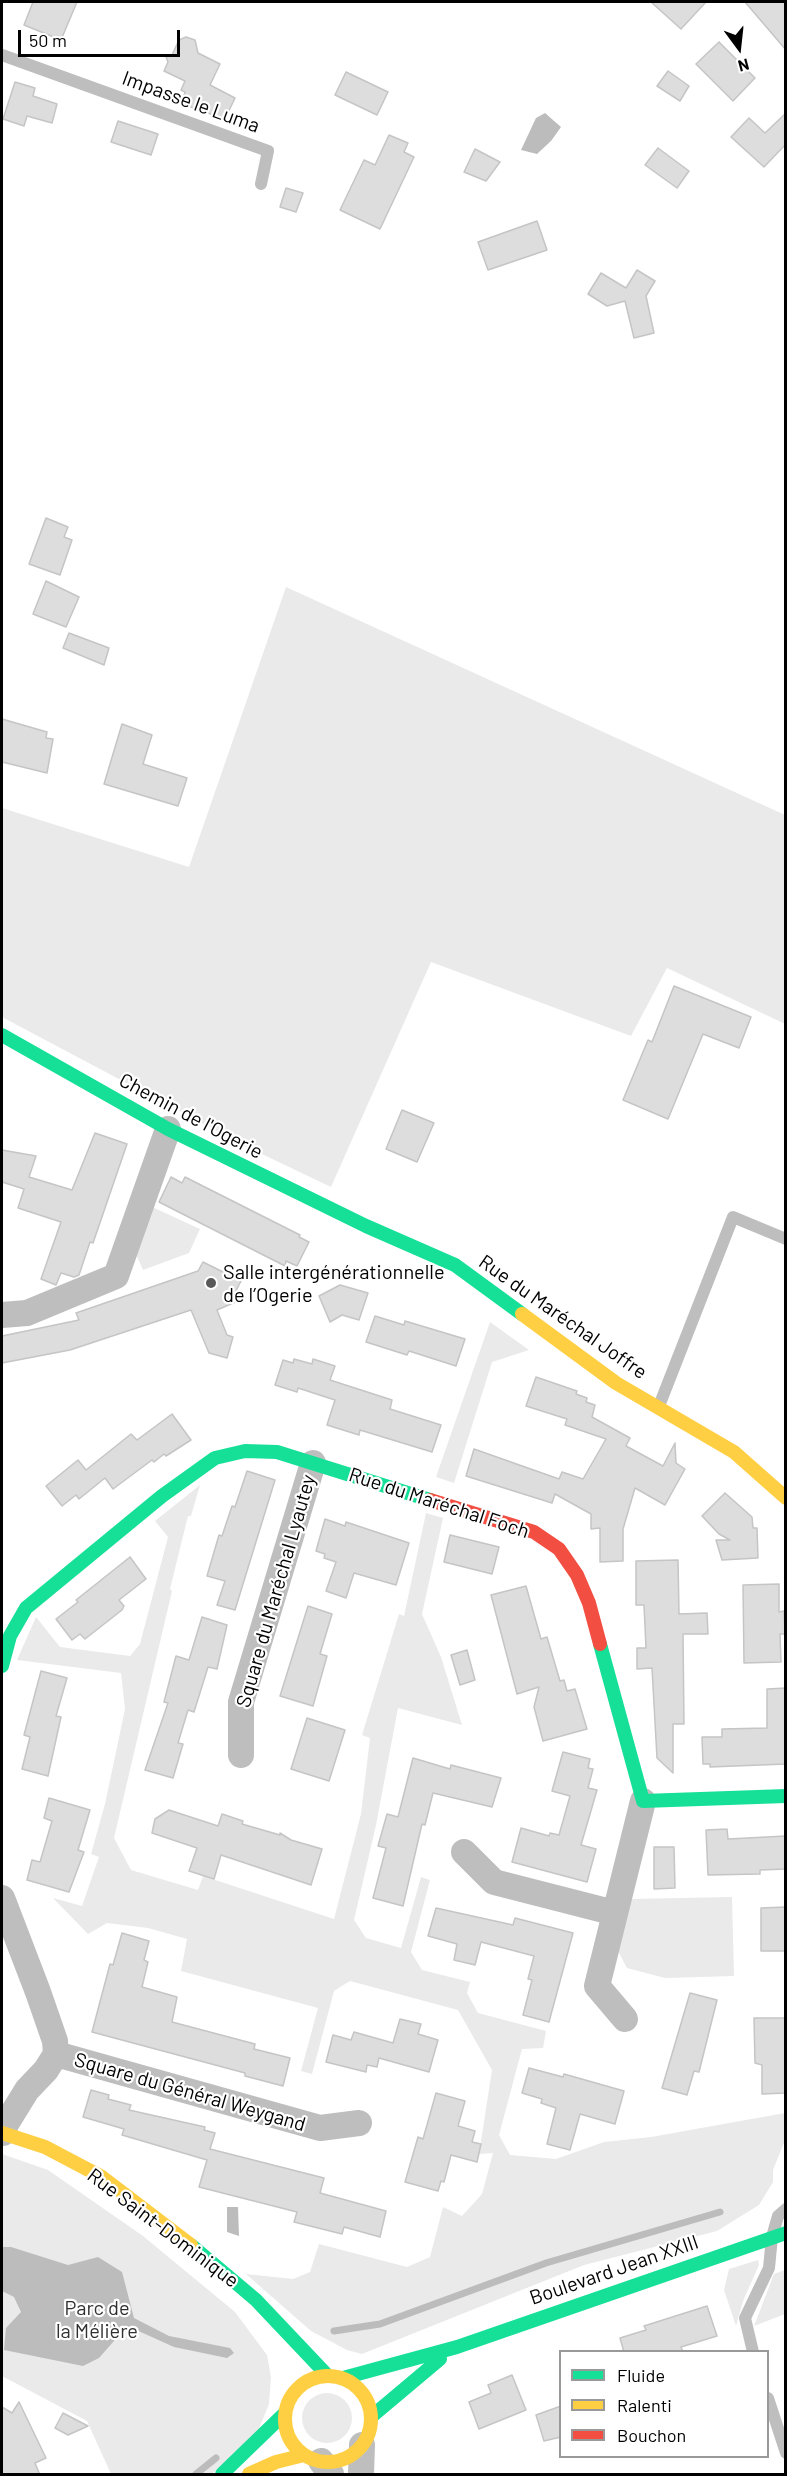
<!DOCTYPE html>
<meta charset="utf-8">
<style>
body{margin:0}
#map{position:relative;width:787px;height:2476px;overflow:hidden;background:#fff;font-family:Barlow,sans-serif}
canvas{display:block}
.frame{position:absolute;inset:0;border:3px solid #000;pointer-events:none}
.legend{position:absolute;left:559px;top:2350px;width:210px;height:108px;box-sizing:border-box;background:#fff;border:2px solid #999;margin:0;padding:8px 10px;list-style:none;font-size:18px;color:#000}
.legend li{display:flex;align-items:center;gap:12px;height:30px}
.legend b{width:30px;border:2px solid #999}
.north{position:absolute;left:709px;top:18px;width:60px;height:60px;-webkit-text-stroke:4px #fff;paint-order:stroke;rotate:165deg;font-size:16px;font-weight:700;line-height:24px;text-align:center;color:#000}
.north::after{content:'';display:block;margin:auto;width:21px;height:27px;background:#000;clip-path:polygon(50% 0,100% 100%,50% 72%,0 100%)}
.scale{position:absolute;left:18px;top:30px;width:162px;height:27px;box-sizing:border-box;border:3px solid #000;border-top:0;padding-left:8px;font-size:18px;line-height:21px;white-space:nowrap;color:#000;-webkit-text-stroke:4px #fff;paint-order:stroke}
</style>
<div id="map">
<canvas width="787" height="2476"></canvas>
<div class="frame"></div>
<ul class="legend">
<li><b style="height:8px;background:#16e098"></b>Fluide</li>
<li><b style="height:8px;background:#ffcf43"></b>Ralenti</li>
<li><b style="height:8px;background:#f24e42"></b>Bouchon</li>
</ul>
<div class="north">N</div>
<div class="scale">50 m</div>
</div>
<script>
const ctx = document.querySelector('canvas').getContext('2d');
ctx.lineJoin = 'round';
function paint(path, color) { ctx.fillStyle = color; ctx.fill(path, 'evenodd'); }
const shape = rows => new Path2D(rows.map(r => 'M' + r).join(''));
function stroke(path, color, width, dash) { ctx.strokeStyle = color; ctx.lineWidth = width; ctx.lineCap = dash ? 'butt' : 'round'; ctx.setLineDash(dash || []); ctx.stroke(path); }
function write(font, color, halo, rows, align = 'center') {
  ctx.font = font + ' Barlow,sans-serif'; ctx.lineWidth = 4.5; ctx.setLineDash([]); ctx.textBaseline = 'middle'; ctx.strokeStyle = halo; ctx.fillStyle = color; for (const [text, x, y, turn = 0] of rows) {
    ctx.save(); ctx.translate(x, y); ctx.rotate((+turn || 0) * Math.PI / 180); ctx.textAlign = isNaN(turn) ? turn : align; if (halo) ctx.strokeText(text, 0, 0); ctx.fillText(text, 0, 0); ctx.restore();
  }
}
paint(shape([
 [286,587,785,815,785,1024,667,968,631,1036,431,962,331,1187,245,1146,2,1017,2,808,189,867],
 [152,1207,200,1229,189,1253,143,1270,135,1252],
 [490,1322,529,1350,492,1362,454,1483,436,1477],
 [200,1485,191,1516,188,1516,170,1589,172,1591,114,1838,131,1870,198,1890,203,1876,334,1919,361,1814,370,1738,362,1735,399,1614,404,1616,426,1513,443,1518,422,1614,441,1657,462,1725,398,1708,376,1825,354,1920,366,1938,401,1948,421,1877,430,1880,411,1952,422,1970,470,1982,467,1993,478,2013,546,2031,543,2048,522,2049,499,2135,510,2155,556,2159,604,2142,651,2137,785,2113,785,2140,773,2170,773,2182,759,2205,717,2231,584,2265,362,2354,347,2350,311,2331,246,2274,293,2279,310,2272,319,2244,407,2267,430,2257,443,2207,462,2216,482,2194,493,2153,479,2154,492,2070,458,2010,350,1981,334,1991,312,2074,301,2071,318,2008,181,1971,187,1939,148,1928,107,1923,88,1934,53,1898,82,1906,99,1857,91,1854,105,1804,125,1709,121,1673,17,1660,36,1617,60,1647,130,1656,140,1644,168,1537,155,1521],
 [732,1897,734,1976,665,1978,627,1968,617,1949,630,1899],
 [2,2154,48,2170,143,2236,235,2312,267,2355,271,2377,269,2404,258,2431,212,2474,111,2474,87,2421,2,2376],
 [758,2260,759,2265,743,2301,736,2326,724,2290,729,2269],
 [785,2270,785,2314,754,2326,774,2274],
 '302 2418a25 25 0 1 1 50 0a25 25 0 1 1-50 0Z'
]), '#eaeaea');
paint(shape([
 [545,113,561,127,551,141,537,154,521,150,536,118],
 [227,2207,238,2207,239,2236,227,2232],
 [2,2247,11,2247,68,2265,98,2257,122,2272,134,2318,169,2336,230,2348,234,2353,227,2358,174,2347,134,2329,121,2333,99,2358,83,2366,4,2350,6,2328,21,2312,14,2297,2,2291]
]), '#bcbcbc');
stroke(shape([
 [334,2331,380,2324,546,2263,720,2212],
 [196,2474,216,2458]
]), '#bcbcbc', 7);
const building = shape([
 [33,2,77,2,61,40,24,25,33,2],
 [651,2,706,2,681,29,651,2],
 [745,2,786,2,786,50,745,2],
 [186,37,195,40,198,53,220,64,210,85,235,98,225,119,182,104,185,92,181,90,185,81,164,71,168,62,166,57,172,55,179,40,186,37],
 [719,42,755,78,733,101,696,64,719,42],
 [668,71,689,86,680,101,657,86,668,71],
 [346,72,388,92,377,115,335,95,346,72],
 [15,82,35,88,33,96,57,104,52,123,27,116,24,126,3,119,15,82],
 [786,113,786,144,764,167,731,137,749,118,765,133,786,113],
 [118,121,158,134,151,155,111,142,118,121],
 [389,135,408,143,404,152,414,157,380,229,340,210,364,160,375,165,389,135],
 [658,148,689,171,677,188,645,165,658,148],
 [475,149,500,162,486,181,464,172,475,149],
 [286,188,303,193,296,212,280,207,286,188],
 [537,221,547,250,488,270,478,242,537,221],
 [637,270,655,281,646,296,654,333,634,338,625,301,607,306,588,294,601,273,626,288,637,270],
 [46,518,68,527,64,537,72,540,60,575,29,564,46,518],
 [46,581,79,597,66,627,33,614,46,581],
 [69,633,109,648,104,665,63,648,69,633],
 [2,719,47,732,46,738,53,739,47,773,2,762,2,719],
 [122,724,152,735,143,764,187,778,178,806,104,784,122,724],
 [674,986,751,1017,739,1048,703,1034,668,1119,623,1100,648,1040,652,1042,674,986],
 [402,1110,434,1123,417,1162,386,1149,402,1110],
 [95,1133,127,1144,93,1243,90,1242,79,1275,74,1277,61,1273,56,1285,41,1279,61,1222,18,1208,24,1189,2,1182,2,1150,36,1156,29,1177,72,1190,95,1133],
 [171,1177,182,1183,185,1177,300,1235,299,1237,309,1242,297,1266,286,1261,285,1266,159,1202,171,1177],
 [203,1262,241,1281,235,1293,238,1301,217,1310,227,1335,233,1337,227,1358,209,1353,191,1310,70,1350,2,1363,2,1336,79,1320,76,1313,198,1271,203,1262],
 [340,1285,368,1293,359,1320,342,1315,330,1322,319,1296,340,1285],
 [375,1316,404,1325,405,1321,465,1339,456,1366,409,1351,407,1355,366,1342,375,1316],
 [294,1359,312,1364,313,1359,335,1366,330,1380,392,1400,390,1409,441,1425,432,1452,360,1430,359,1435,327,1425,335,1400,298,1388,297,1392,275,1385,283,1360,293,1363,294,1359],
 [536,1377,577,1391,576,1394,587,1398,586,1402,595,1405,592,1417,630,1438,626,1446,663,1466,675,1443,676,1463,685,1469,665,1505,635,1488,623,1529,623,1561,600,1562,600,1528,591,1529,591,1514,555,1494,552,1503,466,1476,474,1449,559,1479,562,1472,583,1479,606,1439,565,1425,567,1419,526,1406,536,1377],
 [172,1414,191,1440,166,1456,164,1454,154,1462,152,1460,113,1489,105,1478,79,1499,76,1495,62,1506,46,1486,78,1460,86,1470,131,1434,137,1440,172,1414],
 [247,1471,275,1480,235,1610,217,1605,225,1581,207,1576,219,1535,222,1536,232,1506,235,1507,247,1471],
 [725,1493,752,1517,753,1528,757,1528,758,1558,722,1560,716,1540,730,1540,719,1534,702,1516,725,1493],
 [325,1519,345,1526,346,1522,409,1543,396,1585,354,1573,346,1598,326,1591,336,1562,324,1558,325,1554,316,1551,325,1519],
 [450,1535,499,1547,492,1574,444,1562,450,1535],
 [130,1557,146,1579,119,1600,124,1606,122,1610,85,1639,80,1634,72,1640,56,1619,78,1602,76,1600,130,1557],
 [678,1560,679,1614,707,1613,708,1634,683,1634,684,1724,673,1724,673,1773,657,1758,652,1668,637,1669,637,1648,646,1648,644,1605,636,1605,636,1561,678,1560],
 [779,1584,779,1612,784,1611,785,1634,780,1634,781,1662,744,1663,743,1585,779,1584],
 [526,1586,541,1639,547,1637,560,1681,564,1680,567,1691,575,1689,587,1729,543,1741,534,1707,539,1687,517,1694,491,1595,526,1586],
 [308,1606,332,1614,320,1654,327,1656,313,1706,280,1696,308,1606],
 [202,1617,227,1625,217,1669,208,1667,194,1712,188,1710,178,1743,183,1744,173,1778,145,1770,168,1703,164,1702,176,1656,189,1660,202,1617],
 [467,1650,475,1680,460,1685,451,1655,467,1650],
 [41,1671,67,1678,56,1716,61,1717,48,1776,22,1769,30,1737,24,1735,41,1671],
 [786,1688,786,1764,710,1767,710,1764,703,1764,702,1737,722,1737,722,1729,767,1728,767,1689,786,1688],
 [307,1718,345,1730,329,1781,291,1769,307,1718],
 [563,1752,590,1759,588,1768,593,1769,588,1788,597,1790,581,1845,596,1849,587,1882,512,1862,521,1828,549,1836,550,1833,559,1835,570,1796,552,1791,563,1752],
 [413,1758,450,1769,451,1765,501,1778,492,1807,433,1793,425,1825,422,1824,403,1906,373,1898,386,1848,378,1846,387,1814,398,1817,413,1758],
 [49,1798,90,1810,78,1850,84,1852,69,1892,27,1880,32,1860,40,1862,52,1821,44,1818,49,1798],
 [169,1810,218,1826,222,1814,243,1821,242,1824,280,1835,280,1833,291,1840,322,1849,311,1885,221,1855,214,1879,189,1871,197,1848,152,1833,155,1819,169,1810],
 [727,1829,728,1839,786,1836,786,1869,760,1870,760,1874,708,1875,706,1830,727,1829],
 [654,1847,674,1847,675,1888,654,1889,654,1847],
 [786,1907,786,1951,761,1951,761,1908,786,1907],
 [436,1908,513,1925,515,1918,573,1933,549,2022,523,2015,532,1980,528,1979,534,1956,481,1942,475,1965,454,1960,457,1944,428,1936,436,1908],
 [122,1933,149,1941,144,1960,148,1962,142,1987,177,1997,172,2022,255,2044,254,2049,290,2058,283,2086,245,2076,245,2073,92,2032,110,1964,113,1965,122,1933],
 [690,1993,717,2000,699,2072,694,2071,687,2095,662,2088,690,1993],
 [754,2018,786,2018,786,2093,762,2094,762,2065,755,2063,754,2018],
 [400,2019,421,2024,418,2034,438,2040,429,2072,379,2058,377,2067,367,2065,366,2072,326,2062,333,2035,351,2040,354,2032,393,2043,400,2019],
 [529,2068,563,2077,564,2074,624,2091,615,2124,580,2114,570,2150,547,2144,556,2108,541,2103,542,2099,522,2093,529,2068],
 [91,2090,109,2095,108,2099,131,2105,129,2110,205,2127,204,2130,215,2133,210,2149,324,2178,320,2193,386,2211,380,2237,344,2227,342,2234,294,2222,297,2212,199,2187,207,2160,122,2135,124,2129,83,2117,91,2090],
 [436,2093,465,2101,458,2126,475,2131,472,2142,481,2144,477,2162,451,2155,444,2182,441,2181,438,2191,405,2182,418,2137,423,2139,436,2093],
 [707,2306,717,2336,681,2347,683,2352,624,2352,620,2338,646,2330,644,2326,707,2306],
 [512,2375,526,2410,479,2429,469,2402,491,2393,488,2385,512,2375],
 [19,2402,46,2458,35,2463,40,2475,2,2475,2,2407,12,2413,19,2402],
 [561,2406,561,2437,544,2441,536,2415,561,2406],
 [63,2413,88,2426,68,2435,55,2428,63,2413]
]);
paint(building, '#ddd');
stroke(building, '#c5c5c5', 1.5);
stroke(shape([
 [2,55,268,151,261,184],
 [659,1406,733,1217,786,1239],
 [753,2352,745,2318,769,2268,772,2237,778,2216,786,2209],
 [768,2398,786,2453]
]), '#bebebe', 12);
stroke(shape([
 [2,1315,27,1313,116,1276,168,1129],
 [241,1755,241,1702,313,1463],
 [464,1852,494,1882,615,1913],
 [2,1898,38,1992,55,2041,56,2054,46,2070,27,2090,6,2124,3,2133],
 [625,2019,597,1986,643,1801],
 [56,2054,320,2128,359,2123],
 [321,2461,331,2474],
 [361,2474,362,2445]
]), '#bebebe', 26);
stroke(shape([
 [2,1035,168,1129,366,1226,455,1265,522,1314],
 [600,1644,643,1801,786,1796],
 [2,1666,10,1636,26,1608,162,1496,215,1458,245,1451,277,1452,430,1500],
 [191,2245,256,2300,327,2375],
 [343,2378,457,2347,786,2233],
 [371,2417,440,2359],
 [222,2474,284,2414]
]), '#16e098', 14);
stroke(shape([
 [522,1314,616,1383,734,1452,786,1498],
 [2,2133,45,2147,102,2177,191,2245],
 '285 2419a43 43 0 1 1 86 0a43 43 0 1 1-86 0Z',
 [249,2474,276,2462,304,2455]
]), '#ffcf43', 14);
stroke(shape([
 [430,1500,534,1532,559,1549,577,1575,589,1603,600,1644]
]), '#f24e42', 14);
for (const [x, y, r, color] of [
 [211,1283,6,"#595959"]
]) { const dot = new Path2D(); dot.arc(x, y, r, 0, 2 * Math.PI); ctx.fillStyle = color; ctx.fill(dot); stroke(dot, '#fff', 2); }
write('20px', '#000', '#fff', [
 ["Impasse le Luma",191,102,20],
 ["Chemin de l'Ogerie",191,1116,28],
 ["Rue du Maréchal Joffre",563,1317,35],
 ["Rue du Maréchal Foch",439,1503,18],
 ["Square du Maréchal Lyautey",276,1591,-74],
 ["Square du Général Weygand",190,2092,16],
 ["Rue Saint-Dominique",163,2228,37],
 ["Boulevard Jean XXIII",614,2270,-19]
]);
write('20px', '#000', '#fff', [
 ["Salle intergénérationnelle",223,1272],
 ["de l’Ogerie",223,1295]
], 'left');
write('20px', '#303030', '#fff', [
 ["Parc de",97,2308],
 ["la Mélière",97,2331]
]);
</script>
